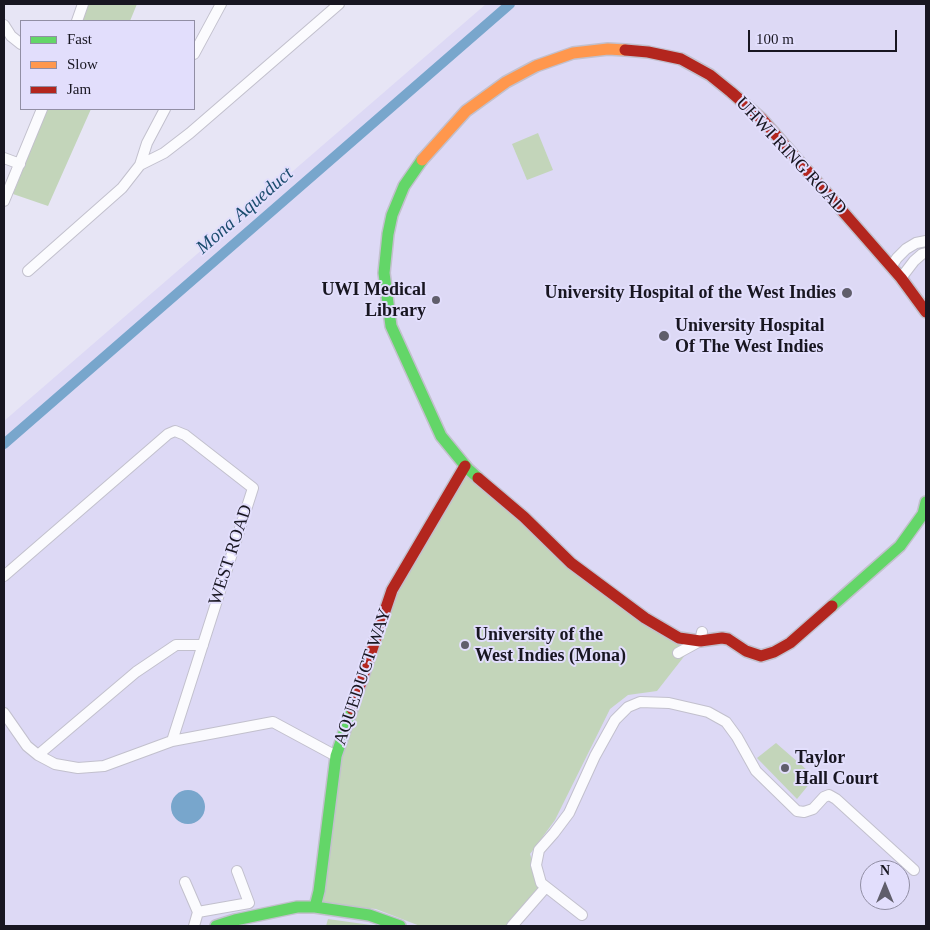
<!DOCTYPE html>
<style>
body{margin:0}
#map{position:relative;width:930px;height:930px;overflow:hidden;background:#e7e5f5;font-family:"Times New Roman",serif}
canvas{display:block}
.frame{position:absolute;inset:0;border:5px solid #181621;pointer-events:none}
.legend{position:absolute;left:20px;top:20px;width:175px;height:90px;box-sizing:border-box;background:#e2defc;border:1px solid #918ea4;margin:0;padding:6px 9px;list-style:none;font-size:15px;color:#181621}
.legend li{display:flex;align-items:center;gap:10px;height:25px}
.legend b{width:25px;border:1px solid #918ea4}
.north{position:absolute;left:860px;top:860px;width:50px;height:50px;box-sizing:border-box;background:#e2defc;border:1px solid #918ea4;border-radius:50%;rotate:0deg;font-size:14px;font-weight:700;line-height:20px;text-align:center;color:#181621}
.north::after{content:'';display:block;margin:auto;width:18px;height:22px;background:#605e6b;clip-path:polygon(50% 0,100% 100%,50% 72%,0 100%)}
.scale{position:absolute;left:748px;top:30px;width:149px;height:22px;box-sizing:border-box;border:2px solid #181621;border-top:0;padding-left:6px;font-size:15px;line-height:18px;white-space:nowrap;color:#181621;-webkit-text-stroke:4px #e2defc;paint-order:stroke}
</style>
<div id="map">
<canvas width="930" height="930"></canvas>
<div class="frame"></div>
<ul class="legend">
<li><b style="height:6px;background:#63d668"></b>Fast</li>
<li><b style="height:6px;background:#ff974d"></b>Slow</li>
<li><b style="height:6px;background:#b3261e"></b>Jam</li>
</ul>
<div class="north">N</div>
<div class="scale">100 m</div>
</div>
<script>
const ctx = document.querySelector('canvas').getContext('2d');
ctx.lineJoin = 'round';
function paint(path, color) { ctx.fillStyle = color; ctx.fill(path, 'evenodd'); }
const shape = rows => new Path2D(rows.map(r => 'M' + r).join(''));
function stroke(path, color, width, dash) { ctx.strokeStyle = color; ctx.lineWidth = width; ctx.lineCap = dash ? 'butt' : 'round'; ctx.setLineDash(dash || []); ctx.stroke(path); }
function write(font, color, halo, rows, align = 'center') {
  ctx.font = font + ' "Times New Roman",serif'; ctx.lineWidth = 4; ctx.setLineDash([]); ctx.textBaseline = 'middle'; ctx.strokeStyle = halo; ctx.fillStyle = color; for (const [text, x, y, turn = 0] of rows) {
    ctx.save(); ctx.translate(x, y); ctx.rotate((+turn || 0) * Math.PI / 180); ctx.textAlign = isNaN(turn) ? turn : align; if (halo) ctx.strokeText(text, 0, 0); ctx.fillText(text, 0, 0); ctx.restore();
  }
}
paint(shape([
 [486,4,926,4,926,926,4,926,4,421],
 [870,870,900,870,900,900,870,900]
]), '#ddd9f5');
paint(shape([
 [89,4,137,4,130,21,82,21],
 [47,109,91,109,48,206,13,194],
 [538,133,553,170,527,180,512,144],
 [466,471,510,511,693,645,657,691,628,695,610,709,555,820,530,854,541,888,508,926,420,926,376,909,320,903,343,746,395,591],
 [776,743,815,777,797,799,757,758],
 [328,919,378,926,326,926]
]), '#c3d5ba');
paint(shape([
 '171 807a17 17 0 1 1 34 0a17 17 0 1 1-34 0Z'
]), '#78a6cc');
stroke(shape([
 [4,444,510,4]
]), '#78a6cc', 10);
const street = shape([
 [77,21,83,4],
 [4,25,11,36,21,44],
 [194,54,221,4],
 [4,158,20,164],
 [140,165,164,153,190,133,339,4],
 [4,201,42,109],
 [891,267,897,258,906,249,916,243,926,241],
 [28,271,122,188,140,165,147,143,165,109],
 [901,278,914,261,922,254,926,253],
 [4,576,168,434,175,431,185,435,253,488,172,741],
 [678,653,700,641,702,632],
 [4,713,27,746,38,755,55,764,78,768,104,766,172,741,273,722,336,756],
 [38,755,136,672,176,645,203,645],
 [185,882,198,912,194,926],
 [198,912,249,903,237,871],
 [582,915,541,883,536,865,539,850,554,833,569,813,595,756,615,720,628,707,640,702,669,703,708,712,726,722,737,737,756,771,797,811,804,812,813,809,824,797,829,795,836,799,914,870],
 [512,926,546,887]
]);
const fast = shape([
 [422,160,404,186,392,215,388,234,384,273,391,326,441,436,468,469,478,478],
 [832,606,900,546,923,514,926,502],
 [315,907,319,891,336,756,352,709],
 [216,926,235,920,297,907,315,907,369,915,400,926]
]);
const slow = shape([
 [422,160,466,111,506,82,536,66,573,53,608,49,625,50]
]);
const jam = shape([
 [625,50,648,52,681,59,710,75,731,92,762,119,901,278,926,312],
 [478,478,524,517,571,563,645,618,679,638,700,641,722,638,728,639,746,651,761,656,774,652,790,643,832,606],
 [352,709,392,590,465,466]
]);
stroke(street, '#c2c0cd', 12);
stroke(fast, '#c2c0cd', 14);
stroke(slow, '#c2c0cd', 14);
stroke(jam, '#c2c0cd', 14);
stroke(street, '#fbfbfe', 10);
stroke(fast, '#63d668', 11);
stroke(slow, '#ff974d', 11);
stroke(jam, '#b3261e', 11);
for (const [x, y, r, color] of [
 [847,293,6,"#605e6b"],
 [436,300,5,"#605e6b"],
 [664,336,6,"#605e6b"],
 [465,645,5,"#605e6b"],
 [785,768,5,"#605e6b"]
]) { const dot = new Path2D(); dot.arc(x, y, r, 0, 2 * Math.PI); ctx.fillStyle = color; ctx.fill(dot); stroke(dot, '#e2defc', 2); }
write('18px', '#181621', '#e2defc', [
 ["UHWI RING ROAD",791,156,47],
 ["WEST ROAD",231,555,-72],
 ["AQUEDUCT WAY",363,677,-71]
]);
write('bold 18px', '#181621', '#e2defc', [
 ["UWI Medical",426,290,"right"],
 ["Library",426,311,"right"],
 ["University Hospital of the West Indies",836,293,"right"],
 ["University Hospital",675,326],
 ["Of The West Indies",675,347],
 ["University of the",475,635],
 ["West Indies (Mona)",475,656],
 ["Taylor",795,758],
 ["Hall Court",795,779]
], 'left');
write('italic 19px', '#1b4c6e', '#e2defc', [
 ["Mona Aqueduct",245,211,-41]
]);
</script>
